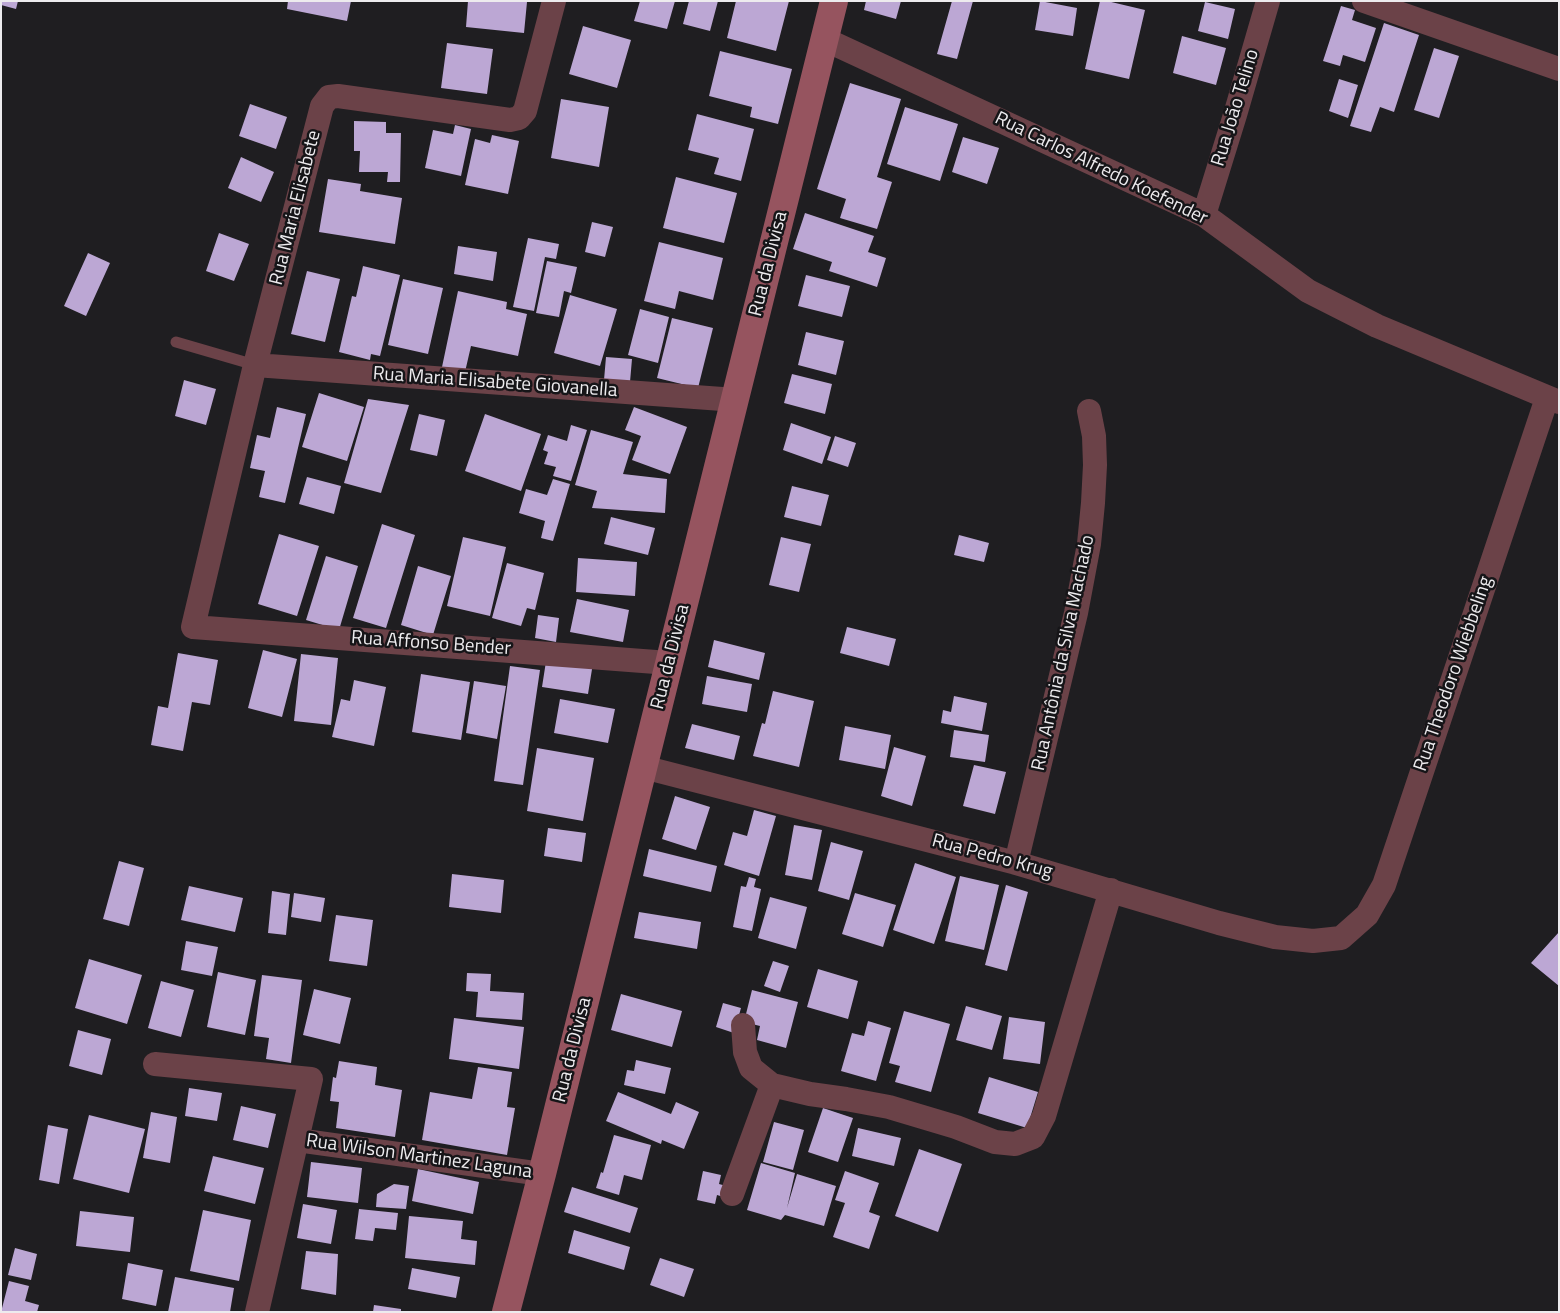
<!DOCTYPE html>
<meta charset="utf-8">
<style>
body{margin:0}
#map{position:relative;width:1560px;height:1313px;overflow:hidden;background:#1f1e21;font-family:"Titillium Web",sans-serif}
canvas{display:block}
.frame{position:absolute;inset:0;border:2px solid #edebee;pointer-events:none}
</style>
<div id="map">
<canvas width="1560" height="1313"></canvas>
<div class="frame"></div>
</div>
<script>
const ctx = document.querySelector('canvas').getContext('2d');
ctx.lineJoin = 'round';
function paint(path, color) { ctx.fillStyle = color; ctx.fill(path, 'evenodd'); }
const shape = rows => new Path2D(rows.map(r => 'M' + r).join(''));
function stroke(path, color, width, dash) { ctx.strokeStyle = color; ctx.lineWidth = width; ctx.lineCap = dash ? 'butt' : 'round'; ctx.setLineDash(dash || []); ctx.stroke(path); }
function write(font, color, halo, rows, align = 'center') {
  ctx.font = font + ' "Titillium Web",sans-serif'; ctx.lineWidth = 5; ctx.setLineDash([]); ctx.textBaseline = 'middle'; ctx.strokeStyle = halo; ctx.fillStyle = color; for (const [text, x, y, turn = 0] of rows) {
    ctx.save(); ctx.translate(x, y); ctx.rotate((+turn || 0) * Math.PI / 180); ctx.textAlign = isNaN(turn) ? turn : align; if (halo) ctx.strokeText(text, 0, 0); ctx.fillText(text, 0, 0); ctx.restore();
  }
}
paint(shape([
 [1,1,18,1,16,9,1,5],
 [288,1,351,1,347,21,287,9],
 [468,1,527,2,524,33,466,27],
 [640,1,675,1,667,29,634,21],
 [689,1,718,1,710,31,683,24],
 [736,1,789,1,776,51,727,38],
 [866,1,901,1,896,19,864,10],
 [952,1,973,1,957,59,937,54],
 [1040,1,1077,8,1073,36,1035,30],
 [1100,1,1107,1,1145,10,1129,79,1085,69],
 [1205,2,1235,9,1228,39,1198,31],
 [1341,6,1355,10,1352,20,1376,28,1365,62,1343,55,1340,66,1323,61],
 [1384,23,1419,35,1394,112,1380,107,1371,132,1350,126],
 [583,26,631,40,617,88,569,74],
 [1182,36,1226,48,1216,85,1173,73],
 [447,43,493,49,487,94,441,88],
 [1434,48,1459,56,1439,118,1414,110],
 [720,51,792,69,778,124,750,117,752,107,709,96],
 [1339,79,1358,85,1348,118,1329,111],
 [850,83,901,99,877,177,892,182,877,229,840,218,846,199,817,189],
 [561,99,609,107,599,167,551,158],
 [250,104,287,117,276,149,239,136],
 [905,107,958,124,940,181,887,164],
 [697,114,754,129,741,181,714,174,719,158,688,150],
 [354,121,386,122,386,133,401,133,400,182,387,182,388,172,359,172,360,151,354,151],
 [455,125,471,129,461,176,425,168,433,130,453,134],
 [492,135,519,141,508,194,465,185,475,139,490,143],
 [963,137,999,148,987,184,952,172],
 [241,157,274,172,261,202,228,188],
 [676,177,737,193,724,243,663,228],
 [328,179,361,184,360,191,402,198,395,244,319,232],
 [805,213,874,236,868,252,886,258,877,287,829,271,832,262,793,249],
 [592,222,613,227,605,257,585,252],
 [219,233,249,244,234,281,206,271],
 [528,238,559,244,556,259,545,257,534,311,513,307],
 [659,242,723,258,713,300,679,291,675,309,644,301],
 [458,246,497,252,493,281,454,274],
 [88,253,110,263,86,316,64,306],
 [547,261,577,267,571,293,564,291,559,317,536,313],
 [363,266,400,275,380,356,371,354,370,360,339,352,352,296,356,297],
 [307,271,340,279,325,342,291,334],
 [806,275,850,286,842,317,798,306],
 [403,279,443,288,428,354,388,345],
 [458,291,507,302,506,309,527,314,518,356,471,346,465,372,442,367],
 [570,295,617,309,600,366,554,353],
 [640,309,669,317,658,363,628,355],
 [672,318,713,328,698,388,657,378],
 [806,332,844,341,836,375,798,365],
 [606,357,632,359,630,382,604,380],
 [792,374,832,384,825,414,784,403],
 [184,380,216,389,206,425,175,416],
 [319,393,364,407,347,461,302,447],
 [368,399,409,405,381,493,344,483],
 [277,407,306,414,285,503,259,497,265,471,250,468,257,435,270,438],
 [634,407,687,427,670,474,632,460,641,436,625,430],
 [419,414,445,420,437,456,410,450],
 [485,414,541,434,521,491,465,471],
 [791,423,831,437,822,464,783,450],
 [571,425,587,430,571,481,553,476,556,467,544,464,548,452,543,450,548,435,567,441],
 [591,430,633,442,623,474,667,479,665,513,592,508,597,491,575,485],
 [835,436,856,443,848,467,827,460],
 [307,477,341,486,334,514,299,504],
 [553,479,570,484,553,541,541,538,545,521,519,513,526,489,547,495],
 [792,486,829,495,821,526,784,517],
 [611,517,655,528,648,555,604,544],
 [382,524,415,535,386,628,353,618],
 [279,534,319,546,297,616,258,604],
 [959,535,989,543,984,562,954,555],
 [463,537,506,547,490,616,447,606],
 [781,537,811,544,799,592,769,585],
 [326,556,358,566,339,630,306,620],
 [578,558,637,562,635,596,576,592],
 [507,563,544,573,535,610,527,608,521,626,492,618],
 [418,566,451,576,433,635,401,625],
 [577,599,629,610,623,642,570,632],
 [538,615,559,618,556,642,535,638],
 [847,627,896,639,889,666,840,653],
 [714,640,765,653,759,680,708,667],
 [263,650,297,659,282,717,248,708],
 [178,653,218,660,210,705,192,702,183,751,151,745,158,706,168,708],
 [301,654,338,658,331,725,294,721],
 [547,655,593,663,588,694,542,687],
 [510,666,540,670,523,785,494,781],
 [421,674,470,682,461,740,412,732],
 [707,676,752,684,747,712,702,704],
 [354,680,386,687,374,746,332,737,341,699,350,701],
 [474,681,506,686,497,739,466,733],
 [773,691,814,701,799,767,753,756,762,723,765,724],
 [954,696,987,703,982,731,941,723,943,710,951,712],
 [560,699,615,709,608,743,554,733],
 [692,724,740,736,734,760,685,748],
 [845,726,891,735,885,769,839,760],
 [954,730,989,735,985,762,950,757],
 [894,747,926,756,912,806,881,796],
 [537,748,594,758,583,821,527,811],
 [974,765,1006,772,995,814,963,806],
 [675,796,710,807,696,850,662,839],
 [754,810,776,816,759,876,724,865,733,832,747,836],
 [794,825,822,830,812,880,785,875],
 [548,828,586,833,582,862,544,856],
 [831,842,863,851,849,900,818,891],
 [649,849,717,866,711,892,643,876],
 [119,861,144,868,129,926,103,919],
 [915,863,956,877,934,944,893,930],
 [452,874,504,880,501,913,449,907],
 [960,876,999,885,984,950,945,941],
 [749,877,756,879,754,887,761,889,752,931,733,927,741,886,746,887],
 [1006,885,1028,892,1007,971,985,965],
 [189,886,243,898,235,932,181,920],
 [272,891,290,894,286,935,268,933],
 [294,893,325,898,321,922,291,917],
 [855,893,896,905,883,947,842,934],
 [770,897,807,907,796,949,758,938],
 [639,912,701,922,697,949,634,938],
 [336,915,373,920,367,966,329,961],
 [1559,932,1559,986,1531,963],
 [186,941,218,947,212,976,181,970],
 [89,959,142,975,127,1024,75,1008],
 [773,961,789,966,780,992,764,986],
 [818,969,858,981,848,1019,807,1007],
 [218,972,256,980,245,1035,207,1027],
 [467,973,491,974,490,991,524,993,522,1020,476,1017,478,992,466,991],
 [262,975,302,980,291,1063,266,1059,269,1038,254,1036],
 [161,981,194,990,181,1037,148,1028],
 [314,989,351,998,340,1044,303,1035],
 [752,990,798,1002,786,1048,757,1040,760,1026,744,1022],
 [621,994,682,1011,672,1047,611,1030],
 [723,1003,741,1008,734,1033,716,1027],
 [966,1006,1002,1016,992,1050,956,1040],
 [904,1011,950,1024,931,1092,895,1082,900,1066,889,1063],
 [1009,1017,1045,1022,1040,1064,1003,1059],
 [454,1018,524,1027,519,1069,449,1059],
 [868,1021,891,1028,876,1081,841,1071,852,1033,864,1036],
 [78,1030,111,1039,102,1075,69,1066],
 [636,1060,671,1068,665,1094,624,1085,627,1070,634,1071],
 [339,1061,377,1067,375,1085,402,1090,395,1137,336,1128,339,1102,330,1101,333,1077,336,1078],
 [478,1067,512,1072,507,1107,515,1108,507,1155,422,1140,430,1092,472,1099],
 [989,1077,1038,1092,1027,1128,978,1113],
 [189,1088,222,1093,217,1121,185,1116],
 [618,1092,671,1114,676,1102,699,1112,684,1149,662,1140,661,1144,606,1121],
 [241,1106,276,1114,268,1148,233,1140],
 [823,1108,853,1118,838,1162,808,1152],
 [151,1112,177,1117,170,1163,143,1158],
 [89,1115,145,1129,129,1193,73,1179],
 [774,1122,804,1130,793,1170,763,1162],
 [48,1125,68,1129,59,1184,39,1180],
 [858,1128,901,1138,894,1166,852,1156],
 [614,1135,651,1145,642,1180,624,1175,619,1195,596,1188,601,1172,603,1173],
 [919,1149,962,1164,938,1232,895,1216],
 [213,1156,264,1168,255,1204,204,1191],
 [311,1162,362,1168,358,1203,307,1197],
 [761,1163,795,1173,787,1208,797,1174,836,1186,824,1226,785,1215,781,1220,747,1210],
 [418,1169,479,1182,473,1214,412,1201],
 [703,1171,721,1175,719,1184,730,1187,727,1198,717,1195,715,1204,697,1200],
 [845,1171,879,1183,869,1212,880,1216,869,1249,833,1237,845,1203,835,1200],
 [394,1184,409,1186,406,1209,376,1207,377,1194],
 [572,1187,638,1208,630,1233,564,1212],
 [303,1204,337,1210,331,1244,297,1238],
 [359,1209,398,1213,396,1230,375,1228,373,1241,355,1239],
 [203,1210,251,1220,239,1281,190,1271],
 [80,1211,134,1217,130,1252,76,1246],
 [409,1216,463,1221,461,1239,477,1241,475,1265,405,1258],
 [574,1230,630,1247,624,1270,568,1253],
 [15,1248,37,1254,31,1280,8,1275],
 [306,1251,338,1254,336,1295,301,1289],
 [660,1258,694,1269,684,1297,650,1285],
 [128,1263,163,1270,156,1306,122,1299],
 [412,1268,460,1277,456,1298,408,1289],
 [175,1277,234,1288,230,1312,168,1312],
 [9,1281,29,1286,25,1301,39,1305,37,1312,1,1312],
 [374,1305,401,1309,401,1312,373,1312]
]), '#bca7d4');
stroke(shape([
 [176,342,255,365]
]), '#6b4248', 11);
stroke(shape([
 [554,1,525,111,519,118,510,120,338,96,329,97,322,106,255,365,193,627,669,663],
 [1364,1,1559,69],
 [824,39,1204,215,1308,291,1377,326,1559,402],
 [1204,215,1235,115,1268,1],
 [255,365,736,400],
 [643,767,1016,863,1219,923,1275,937,1313,941,1341,938,1367,915,1384,885,1547,398],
 [1016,863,1076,613,1089,544,1093,503,1095,465,1094,436,1089,411],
 [743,1025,745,1052,751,1068,772,1085,810,1094,846,1099,889,1107,956,1127,995,1142,1015,1144,1033,1137,1044,1116,1111,890],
 [155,1064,311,1079,257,1312],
 [297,1140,542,1174],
 [732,1194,772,1085]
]), '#6b4248', 24);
stroke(shape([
 [506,1312,542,1174,834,1]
]), '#96545f', 28);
write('19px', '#edebee', '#161518', [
 ["Rua João Telino",1236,108,-73],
 ["Rua Carlos Alfredo Koefender",1101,169,26],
 ["Rua Maria Elisabete",296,208,-76],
 ["Rua da Divisa",769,264,-76],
 ["Rua Maria Elisabete Giovanella",495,383,4],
 ["Rua Affonso Bender",431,644,4],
 ["Rua Antônia da Silva Machado",1064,653,-78],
 ["Rua da Divisa",671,657,-76],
 ["Rua Theodoro Wiebbeling",1454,674,-71],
 ["Rua Pedro Krug",992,857,15],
 ["Rua da Divisa",573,1050,-76],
 ["Rua Wilson Martinez Laguna",419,1157,8]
]);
</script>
